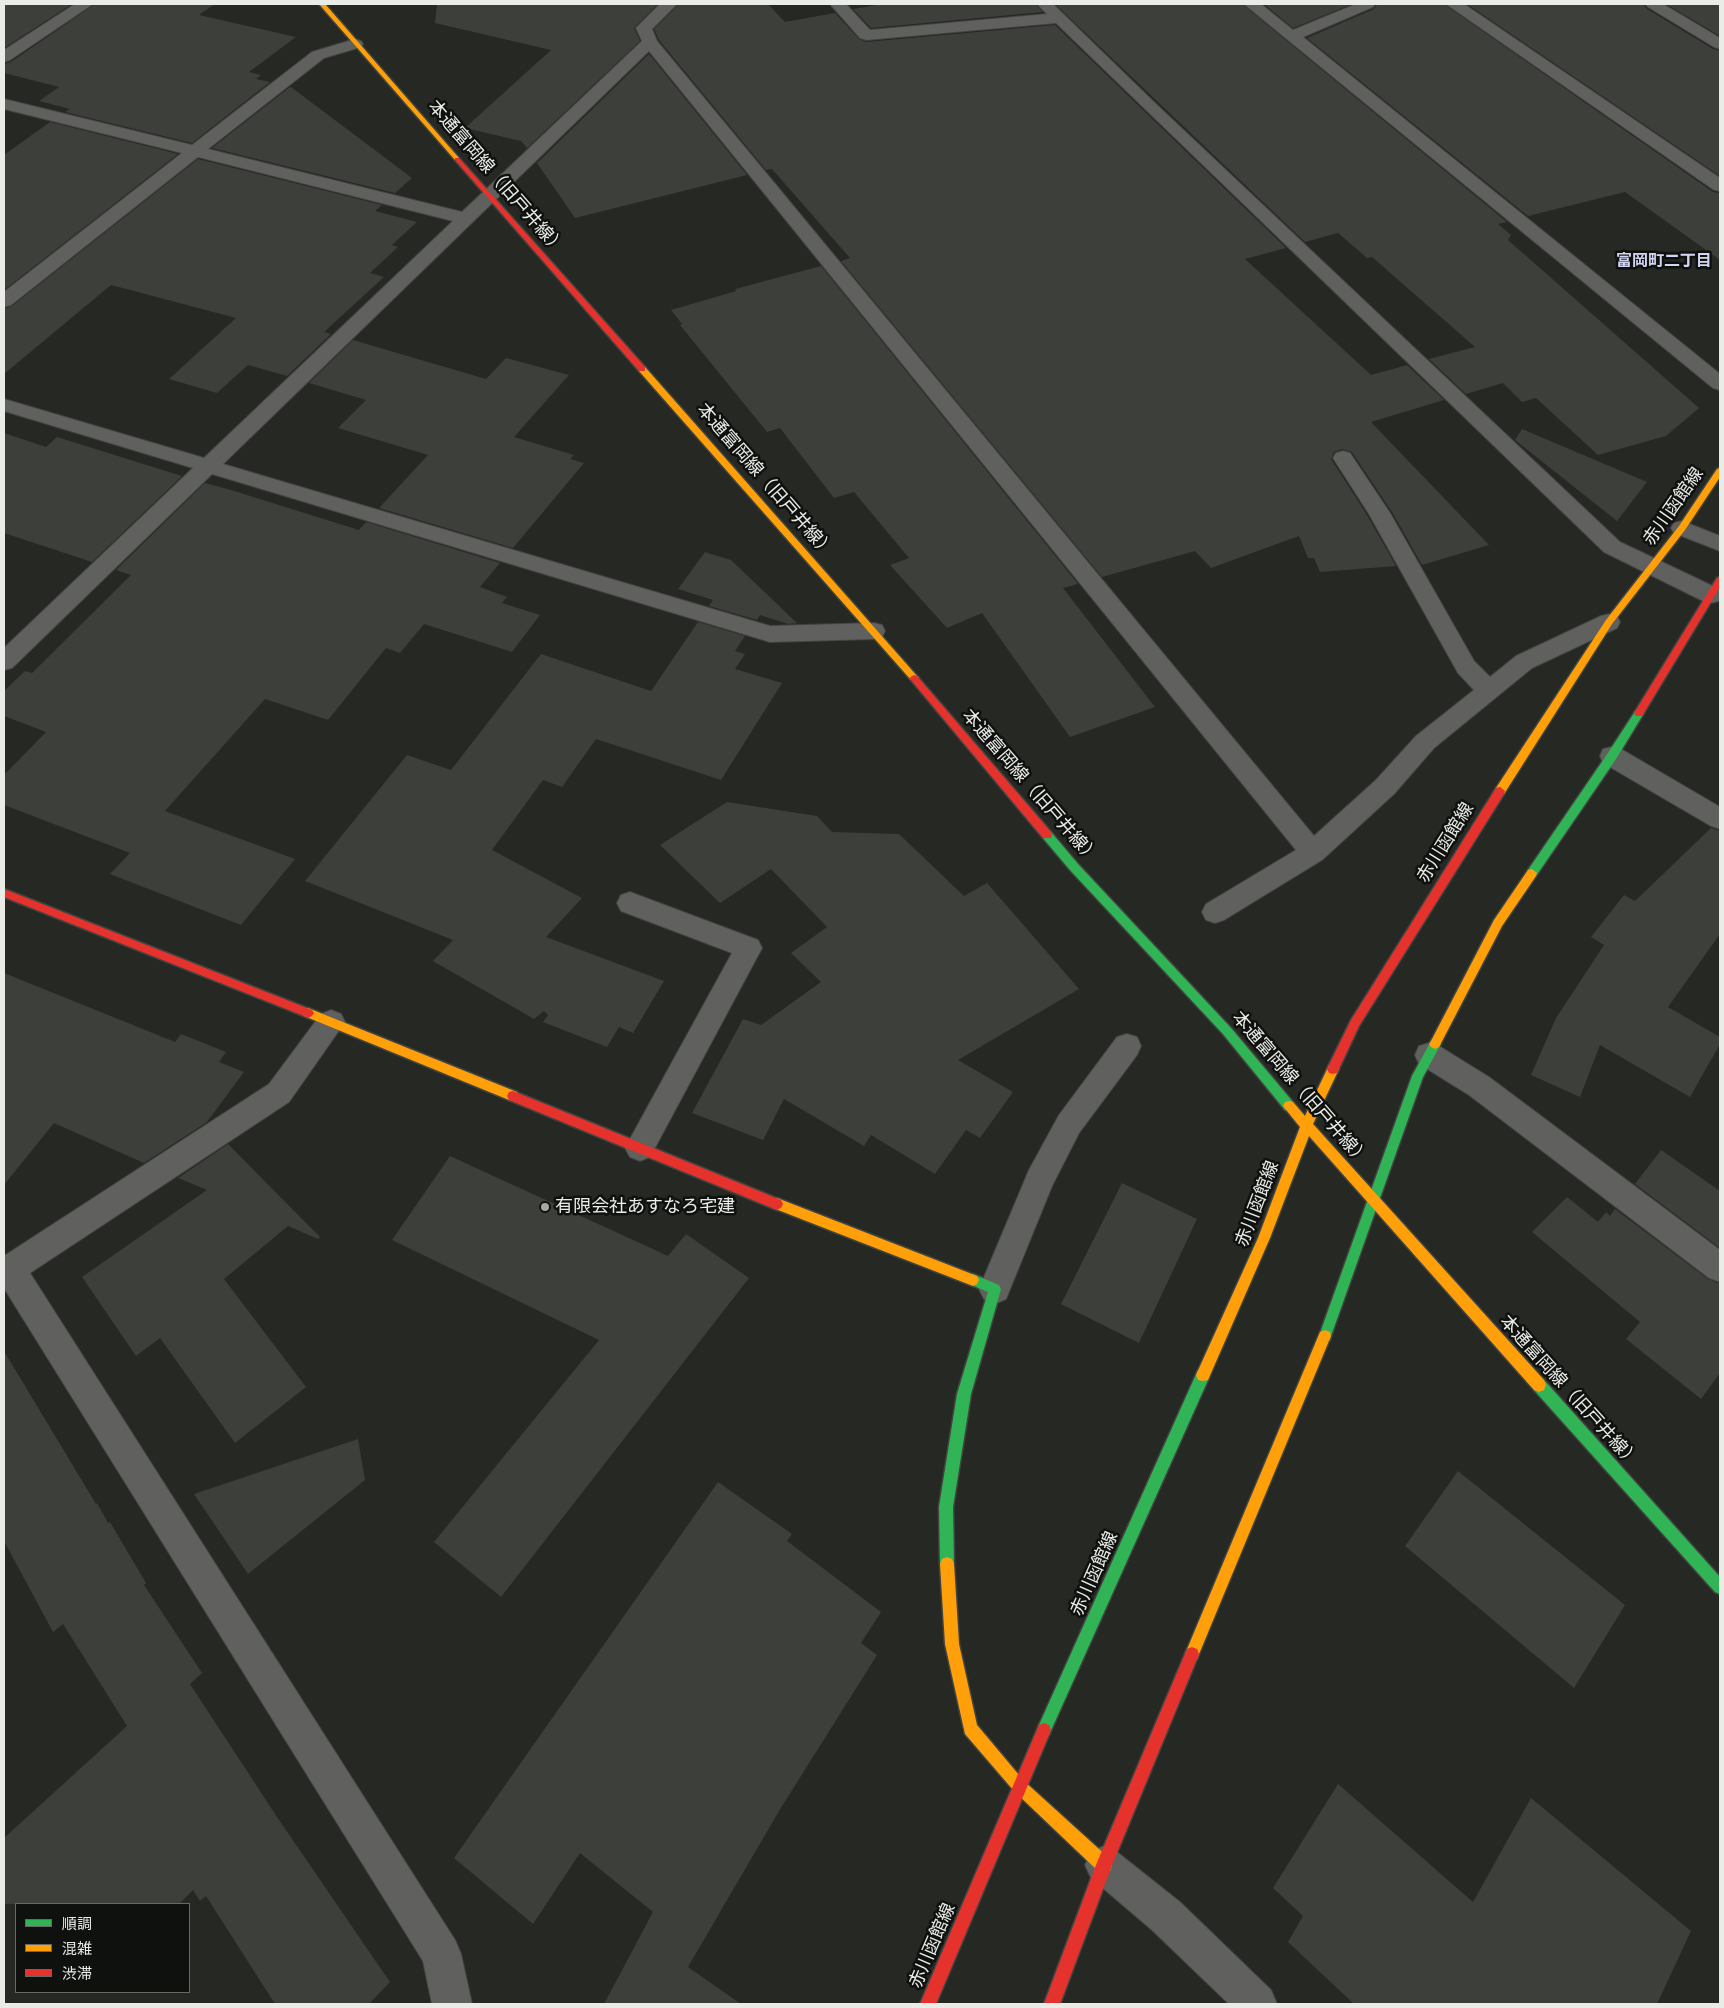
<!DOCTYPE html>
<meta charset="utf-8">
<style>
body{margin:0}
#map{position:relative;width:1724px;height:2008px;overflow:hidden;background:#252823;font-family:"Times New Roman","Noto Sans JP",serif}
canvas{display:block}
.frame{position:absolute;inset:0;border:5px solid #eaece8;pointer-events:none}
.legend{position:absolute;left:15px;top:1903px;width:175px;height:90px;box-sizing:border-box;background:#0f110e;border:1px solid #676965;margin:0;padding:6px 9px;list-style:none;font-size:15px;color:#eaece8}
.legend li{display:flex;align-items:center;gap:10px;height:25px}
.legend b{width:25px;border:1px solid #676965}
</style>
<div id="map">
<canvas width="1724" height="2008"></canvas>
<div class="frame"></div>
<ul class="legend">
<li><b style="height:6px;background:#30b455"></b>順調</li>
<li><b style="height:6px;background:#ff9f0a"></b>混雑</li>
<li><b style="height:6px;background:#e5322d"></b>渋滞</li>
</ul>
</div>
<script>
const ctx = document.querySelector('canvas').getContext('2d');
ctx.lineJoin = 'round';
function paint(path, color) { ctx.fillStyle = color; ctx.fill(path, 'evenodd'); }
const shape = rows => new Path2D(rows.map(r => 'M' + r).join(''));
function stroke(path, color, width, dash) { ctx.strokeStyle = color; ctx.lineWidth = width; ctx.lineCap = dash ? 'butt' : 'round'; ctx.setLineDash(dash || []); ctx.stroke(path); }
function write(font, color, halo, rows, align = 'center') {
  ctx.font = font + ' "Times New Roman","Noto Sans JP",serif'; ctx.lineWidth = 5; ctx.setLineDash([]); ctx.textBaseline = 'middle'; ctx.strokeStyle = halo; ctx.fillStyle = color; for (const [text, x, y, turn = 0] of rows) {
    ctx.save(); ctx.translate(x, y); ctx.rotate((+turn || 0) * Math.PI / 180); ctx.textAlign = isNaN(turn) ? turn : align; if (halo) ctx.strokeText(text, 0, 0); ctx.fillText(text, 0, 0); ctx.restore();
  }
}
paint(shape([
 [4,4,72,4,4,48],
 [95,4,215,4,199,15,296,37,249,72,261,75,256,79,270,82,192,143,65,112,70,109,39,101,59,87,4,73,4,64,11,62],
 [437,4,658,4,634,28,640,41,527,148,521,141,465,128,551,50,435,23],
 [679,4,768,4,785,22,835,13,859,39,866,42,1055,25,1286,248,1245,259,1371,375,1407,365,1444,400,1371,422,1489,545,1422,565,1392,512,1352,452,1342,449,1334,452,1331,459,1367,515,1396,566,1320,572,1314,558,1308,558,1299,536,1211,568,1195,551,1102,577,841,261,850,258,772,169,766,170,659,40,654,29],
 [882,4,1035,4,1043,12,871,28,853,9],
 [1055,4,1242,4,1507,222,1498,224,1511,235,1508,240,1699,408,1666,436,1598,455,1536,398,1522,402,1503,383,1466,394,1429,359,1475,347,1372,257,1367,258,1338,233,1305,242],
 [1264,4,1352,4,1293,28],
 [1377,4,1444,4,1713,192,1720,193,1720,260,1625,192,1528,216,1307,38,1374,9],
 [1467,4,1643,4,1647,9,1713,49,1720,51,1720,176],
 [1666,4,1720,4,1720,36],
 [649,54,747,175,575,218,537,163],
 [290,87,291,87,412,178,395,193,212,148],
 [50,122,178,154,4,290,4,155],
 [198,159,382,205,375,211,417,222,392,245,398,247,370,273,384,277,324,332,331,334,287,376,248,365,217,393,169,379,236,318,111,285,4,374,4,309,12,306],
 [821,266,1078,584,1063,588,1155,707,1070,737,982,613,947,628,890,565,909,558,854,492,834,498,780,428,767,432,680,325,682,324,671,310,736,291,735,289],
 [353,340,486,379,506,358,569,375,514,437,574,455,570,459,584,463,513,548,379,508,428,455,338,428,366,400,309,383],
 [1522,429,1647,482,1617,521,1515,440],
 [4,433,46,447,57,437,182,476,92,562,4,533],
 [205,483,231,490,359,530,366,522,500,563,480,587,507,597,502,603,540,615,512,652,424,624,400,653,386,648,328,720,265,699,165,811,295,859,241,925,110,874,130,853,4,805,4,775,46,732,4,716,4,691,25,671,32,673,131,575,116,570],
 [705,552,731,560,797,623,788,624,760,615,757,620,709,606,713,600,678,589],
 [698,622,745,636,735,651,745,654,735,669,782,683,721,780,596,739,562,787,543,780,492,850,582,898,546,937,664,981,633,1033,619,1027,607,1047,543,1022,548,1015,544,1011,534,1019,433,961,453,940,305,881,407,755,451,770,541,654,651,691],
 [727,802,817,816,832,832,899,834,964,896,987,883,1079,989,958,1060,1013,1092,980,1138,966,1130,935,1174,871,1135,864,1146,784,1099,763,1140,692,1113,743,1019,761,1025,821,982,791,953,827,927,771,869,720,903,660,845],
 [1711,828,1720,831,1720,934,1668,1007,1720,1037,1720,1044,1690,1097,1600,1045,1580,1097,1531,1075,1556,1018,1604,945,1591,937,1624,895,1635,901],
 [4,973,175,1042,181,1034,226,1052,219,1062,244,1072,207,1122,144,1163,54,1123,4,1185],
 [228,1144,320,1237,318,1239,288,1226,224,1279,306,1387,235,1443,160,1338,136,1356,82,1277,207,1190,178,1178],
 [1661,1150,1720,1191,1720,1248,1635,1184],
 [450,1156,668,1256,686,1234,749,1278,501,1597,434,1542,599,1340,392,1240],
 [1122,1183,1197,1219,1139,1343,1061,1304],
 [1567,1197,1598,1222,1606,1212,1610,1216,1615,1209,1708,1279,1720,1284,1720,1373,1701,1399,1626,1339,1640,1322,1532,1232],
 [4,1351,96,1504,97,1503,108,1523,110,1522,146,1583,144,1585,202,1673,190,1684,277,1817,390,1982,369,2004,275,2004,206,1896,200,1901,193,1890,179,1904,4,1904,4,1838,127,1726,63,1624,53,1632,4,1541],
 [358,1439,365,1480,248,1574,194,1494],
 [1458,1471,1625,1605,1574,1688,1405,1546],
 [718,1482,792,1534,787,1541,881,1612,861,1643,877,1655,779,1811,688,1967,741,2004,604,2004,653,1912,580,1853,533,1924,454,1858],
 [1338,1784,1473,1902,1531,1798,1691,1931,1657,2004,1354,2004,1288,1942,1303,1916,1273,1888]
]), '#3d3f3b');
const lane = shape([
 [630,892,758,940,762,948,650,1157,640,1161,630,1157,625,1148,732,953,621,911,617,903,621,895,630,892]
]);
const street = shape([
 [75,4,93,4,10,60,4,62,4,50,75,4],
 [660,4,677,4,652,29,657,41,1314,836,1376,780,1416,736,1474,690,1458,673,1369,514,1333,458,1336,453,1343,451,1350,453,1390,513,1474,661,1490,677,1516,656,1601,616,1609,614,1617,616,1620,622,1617,628,1532,668,1434,748,1394,794,1322,860,1224,920,1215,923,1206,920,1202,912,1206,904,1296,850,649,51,223,464,770,626,874,623,882,625,885,631,882,637,874,639,770,642,212,474,12,668,4,670,4,648,193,468,4,411,4,399,204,458,453,221,198,157,11,305,4,307,4,292,182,153,4,109,4,99,192,145,312,52,355,39,361,41,363,44,361,47,324,58,208,149,462,212,642,41,636,28,660,4],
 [830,4,846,4,870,30,1047,14,1037,4,1053,4,1156,104,1620,542,1719,589,1719,601,1711,603,1703,601,1604,552,1056,23,866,40,860,38,830,4],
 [1244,4,1261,4,1293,30,1356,4,1375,4,1373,7,1303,37,1720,374,1720,390,1713,388,1244,4],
 [1446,4,1464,4,1720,178,1720,191,1714,190,1446,4],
 [1645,4,1663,4,1720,38,1720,49,1714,47,1648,7,1645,4],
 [1682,521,1720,536,1720,551,1674,533,1671,528,1674,523,1682,521],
 [1612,747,1621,749,1720,807,1720,829,1711,826,1603,763,1600,756,1603,749,1612,747],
 [331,1010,341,1014,345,1022,289,1102,30,1273,455,1940,461,1954,472,2004,432,2004,423,1961,4,1288,4,1256,269,1084,321,1014,331,1010],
 [1127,1034,1137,1037,1141,1046,1137,1055,1079,1133,1052,1186,1006,1299,995,1304,984,1299,979,1289,1029,1170,1059,1115,1117,1037,1127,1034],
 [1429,1043,1439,1046,1489,1077,1720,1250,1720,1282,1709,1278,1469,1095,1419,1064,1415,1055,1419,1046,1429,1043],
 [1104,1846,1117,1852,1180,1902,1271,1990,1277,2004,1229,2004,1152,1930,1091,1878,1085,1865,1091,1852,1104,1846]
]);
const fast = shape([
 [1639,709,1644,713,1616,759,1536,876,1528,876,1527,873,1528,870,1608,753,1636,710,1639,709],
 [1047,831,1051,832,1078,864,1231,1028,1293,1102,1295,1106,1293,1110,1289,1111,1285,1110,1223,1034,1070,870,1043,838,1042,835,1047,831],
 [1435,1039,1439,1041,1441,1044,1423,1077,1331,1336,1330,1340,1325,1342,1320,1340,1319,1336,1412,1076,1431,1041,1435,1039],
 [973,1274,999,1285,1001,1289,971,1394,953,1507,954,1564,952,1569,947,1571,942,1569,940,1564,939,1507,957,1394,988,1292,969,1284,967,1280,969,1276,973,1274],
 [1203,1369,1208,1370,1210,1375,1208,1380,1049,1735,1044,1737,1039,1735,1037,1730,1039,1725,1198,1370,1203,1369],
 [1539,1378,1544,1380,1720,1577,1720,1594,1715,1592,1534,1390,1532,1385,1534,1380,1539,1378]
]);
const slow = shape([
 [319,4,325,4,459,158,459,160,455,160,319,4],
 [639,367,645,367,917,676,919,678,917,680,911,680,639,371,639,367],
 [1720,468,1720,477,1685,530,1612,624,1504,794,1496,794,1495,791,1496,788,1606,620,1679,526,1717,469,1720,468],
 [1532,869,1537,873,1536,876,1502,926,1439,1047,1435,1049,1431,1047,1429,1044,1431,1041,1494,920,1528,870,1532,869],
 [308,1008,517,1092,519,1096,517,1100,513,1101,509,1100,304,1016,302,1013,304,1010,308,1008],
 [1333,1064,1337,1065,1339,1069,1313,1124,1544,1380,1546,1385,1544,1390,1539,1392,1534,1390,1309,1136,1270,1238,1208,1380,1203,1381,1198,1380,1196,1375,1258,1238,1300,1127,1283,1106,1285,1102,1289,1101,1293,1102,1305,1116,1329,1065,1333,1064],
 [777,1198,977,1276,979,1280,977,1284,973,1286,773,1208,771,1204,773,1200,777,1198],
 [1325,1330,1330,1332,1331,1336,1197,1659,1192,1661,1187,1659,1185,1654,1320,1332,1325,1330],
 [947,1557,952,1559,954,1564,959,1644,977,1725,1024,1781,1110,1859,1112,1865,1110,1871,1104,1873,1098,1871,1014,1791,965,1734,945,1644,940,1564,942,1559,947,1557]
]);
const jam = shape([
 [455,158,459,158,645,367,645,371,639,371,455,160,455,158],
 [1720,577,1720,587,1642,716,1636,716,1634,713,1636,710,1717,578,1720,577],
 [914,675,917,676,1051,832,1052,835,1051,838,1043,838,911,680,909,678,914,675],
 [1500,787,1505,791,1504,794,1359,1026,1337,1073,1333,1074,1329,1073,1327,1069,1351,1020,1496,788,1500,787],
 [4,889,312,1010,314,1013,312,1016,308,1018,304,1016,4,897,4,889],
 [513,1091,781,1200,783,1204,781,1208,777,1210,509,1100,507,1096,509,1092,513,1091],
 [1192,1647,1197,1649,1199,1654,1112,1865,1060,2004,1044,2004,1096,1865,1187,1649,1192,1647],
 [1044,1723,1049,1725,1051,1730,936,2004,920,2004,1039,1725,1044,1723]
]);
stroke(lane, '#424441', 2);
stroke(street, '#424441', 2);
stroke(fast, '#424441', 3);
stroke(slow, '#424441', 3);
stroke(jam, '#424441', 3);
paint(lane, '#60615e');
paint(street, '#60615e');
paint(fast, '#30b455');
paint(slow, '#ff9f0a');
paint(jam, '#e5322d');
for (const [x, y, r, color] of [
 [545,1207,5,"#a5a7a3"]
]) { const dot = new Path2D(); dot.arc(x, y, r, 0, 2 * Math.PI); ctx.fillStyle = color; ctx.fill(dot); stroke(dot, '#0f110e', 2); }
write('bold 16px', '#d3d6f3', '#0f110e', [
 ["富岡町二丁目",1664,262]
]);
write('18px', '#eaece8', '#0f110e', [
 ["本通富岡線（旧戸井線）",496,178,49],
 ["本通富岡線（旧戸井線）",765,481,49],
 ["赤川函館線",1674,507,-55],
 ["本通富岡線（旧戸井線）",1030,787,49],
 ["赤川函館線",1446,843,-58],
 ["本通富岡線（旧戸井線）",1300,1089,49],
 ["赤川函館線",1258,1204,-69],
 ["本通富岡線（旧戸井線）",1569,1392,48],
 ["赤川函館線",1095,1574,-66],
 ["赤川函館線",933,1946,-67]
]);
write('18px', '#eaece8', '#0f110e', [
 ["有限会社あすなろ宅建",555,1207]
], 'left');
</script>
